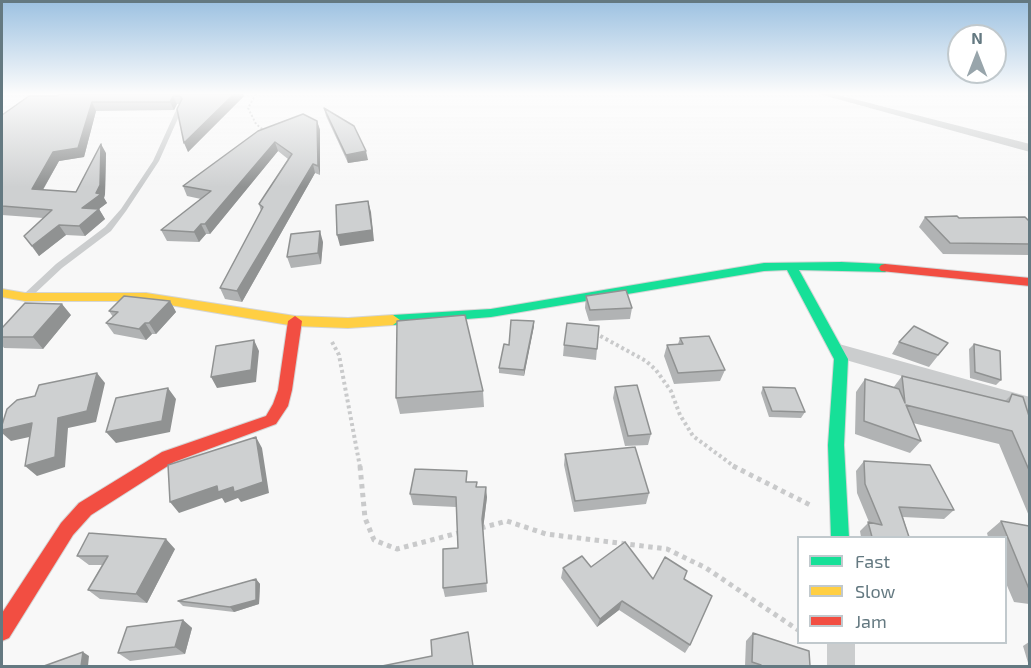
<!DOCTYPE html>
<style>
body{margin:0}
#map{position:relative;width:1031px;height:668px;overflow:hidden;background:#f8f8f8;font-family:"Exo 2",sans-serif}
canvas{display:block}
.frame{position:absolute;inset:0;border:3px solid #647981;pointer-events:none}
.legend{position:absolute;left:797px;top:536px;width:210px;height:108px;box-sizing:border-box;background:#fff;border:2px solid #c1c9cd;margin:0;padding:8px 10px;list-style:none;font-size:18px;color:#647981}
.legend li{display:flex;align-items:center;gap:12px;height:30px}
.legend b{width:30px;border:2px solid #c1c9cd}
.north{position:absolute;left:947px;top:24px;width:60px;height:60px;box-sizing:border-box;background:#fff;border:2px solid #c1c9cd;border-radius:50%;rotate:0deg;font-size:16px;font-weight:700;line-height:24px;text-align:center;color:#647981}
.north::after{content:'';display:block;margin:auto;width:21px;height:27px;background:#98a5ab;clip-path:polygon(50% 0,100% 100%,50% 72%,0 100%)}
</style>
<div id="map">
<canvas width="1031" height="668"></canvas>
<div class="frame"></div>
<ul class="legend">
<li><b style="height:8px;background:#16e098"></b>Fast</li>
<li><b style="height:8px;background:#ffcf43"></b>Slow</li>
<li><b style="height:8px;background:#f24e42"></b>Jam</li>
</ul>
<div class="north">N</div>
</div>
<script>
const ctx = document.querySelector('canvas').getContext('2d');
ctx.lineJoin = 'round';
const shape = rows => new Path2D(rows.map(r => 'M' + r).join(''));
function stroke(path, color, width, dash) { ctx.strokeStyle = color; ctx.lineWidth = width; ctx.lineCap = dash ? 'butt' : 'round'; ctx.setLineDash(dash || []); ctx.stroke(path); }
function paint(path, color) { ctx.fillStyle = color; ctx.fill(path, 'evenodd'); }
const fast = shape([
 [841,262,885,264,891,268,885,272,799,270,848,359,844,445,849,538,831,538,828,445,834,359,787,270,764,271,491,317,393,325,386,320,393,315,491,309,764,263,841,262]
]);
const slow = shape([
 [2,289,25,293,146,293,295,316,348,318,393,315,400,320,393,325,348,328,295,326,146,301,25,301,2,297,2,289]
]);
const jam = shape([
 [885,264,1030,278,1030,286,881,271,879,268,881,265,885,264],
 [295,316,302,321,292,390,288,406,276,424,174,462,91,515,73,535,9,638,2,641,2,613,61,523,79,503,162,452,266,416,273,404,278,390,288,321,295,316]
]);
stroke(fast, '#d4d5d5', 2);
stroke(slow, '#d4d5d5', 2);
stroke(jam, '#d4d5d5', 2);
stroke(shape([
 [256,94,248,108,256,124,266,132]
]), '#c9cacb', 2, [2, 2]);
stroke(shape([
 [595,333,646,361,656,370,671,391,680,415,693,436,735,467],
 [332,342,339,355,360,467]
]), '#c9cacb', 4, [3, 3]);
stroke(shape([
 [360,466,365,518,374,540,397,549,462,532],
 [733,466,810,505],
 [481,528,507,521,546,534,667,549,706,568,798,630]
]), '#c9cacb', 5, [4.5, 4.5]);
paint(shape([
 [178,106,183,107,159,161,126,211,111,231,62,268,30,298,24,298,23,296,24,294,56,264,105,227,121,209,153,161,178,106]
]), '#cbcdce');
paint(shape([
 [819,94,834,94,1030,144,1030,152,819,94],
 [839,344,1030,397,1030,413,832,356,830,351,832,346,839,344],
 [827,642,855,642,855,666,827,666,827,642]
]), '#cbcdce');
paint(fast, '#16e098');
paint(slow, '#ffcf43');
paint(jam, '#f24e42');
paint(shape([
 [29,96,244,96,188,152,179,104,177,104,174,110,96,111,84,157,59,161,43,190,76,192,106,153,105,194,104,198,107,203,99,209,105,219,85,236,66,235,39,256,24,236,43,218,2,215,2,113,2,115],
 [324,108,368,160,348,163,326,116],
 [317,121,320,130,320,175,315,173,242,302,225,299,220,288,261,211,259,204,288,159,278,151,210,234,206,234,199,242,167,241,161,230,201,199,187,196,183,186],
 [925,217,1029,221,1029,255,943,254,919,227],
 [323,242,321,264,291,268,287,257],
 [586,296,632,308,630,319,589,321,585,308],
 [170,301,176,312,156,334,152,334,146,340,114,334,106,323,113,317,109,311],
 [71,315,43,349,4,348,2,345,2,328],
 [534,326,524,376,499,373,499,368,509,345],
 [680,338,725,370,720,381,674,384,664,356,667,345,678,344],
 [899,342,948,343,929,367,892,354],
 [974,344,1001,380,996,385,970,378,969,349],
 [564,345,597,349,596,360,563,356],
 [902,376,1005,401,1012,394,1029,416,1029,516,999,444,913,423,921,441,910,453,855,434,856,392,865,379,893,388],
 [615,387,651,434,648,445,625,446,613,398],
 [763,387,805,412,801,418,769,417,761,393],
 [483,391,484,407,400,414,396,398],
 [565,454,649,493,646,504,574,512,564,465],
 [864,461,954,510,944,519,903,517,909,537,861,537,860,531,869,522,857,493,856,471],
 [468,482,477,482,477,487,487,497,483,529,487,592,445,597,443,588,458,548,456,507,413,505,410,494],
 [1001,521,1029,526,1029,604,1014,602,1005,581,1005,537,988,537,987,533],
 [175,549,147,603,100,599,88,590,102,565,89,565,77,556],
 [591,567,653,579,684,579,690,645,685,653,619,610,597,627,561,578,563,568],
 [256,579,260,584,259,604,234,612,183,606,178,601],
 [183,620,192,628,185,654,130,661,118,653],
 [753,633,810,666,745,666,746,641],
 [1029,642,1029,666,1023,646]
]), '#b1b3b4');
paint(shape([
 [234,94,243,94,244,96,188,152,184,143],
 [173,96,177,104,174,110,170,102],
 [92,102,96,111,84,157,59,161,38,198,32,189,53,152],
 [317,121,320,130,320,175,318,166],
 [275,142,278,151,210,234,205,224],
 [101,144,106,153,105,194,104,198,107,203,99,209,105,219,85,236,79,226,82,208,96,193],
 [366,151,368,160,348,163,346,155],
 [313,164,315,173,242,302,237,291],
 [368,201,371,212,374,241,340,246,337,235],
 [201,224,206,234,199,242,194,232],
 [59,225,66,235,39,256,32,246],
 [320,231,323,242,321,264,318,253],
 [170,301,176,312,156,334,149,323],
 [62,304,71,315,43,349,33,337],
 [534,321,534,326,524,376,524,370],
 [145,323,152,334,146,340,139,329],
 [254,340,259,351,256,382,217,388,211,377],
 [97,373,105,383,96,422,68,428,65,467,37,476,25,466,58,418],
 [168,388,176,399,170,432,116,443,106,432],
 [32,423,43,434,11,441,2,433,2,430],
 [256,437,262,448,269,493,241,502,238,498,225,503,222,498,179,513,170,502],
 [486,487,487,497,483,529,487,592,482,519],
 [166,539,175,549,147,603,136,594],
 [256,579,260,584,259,604,234,612,230,607],
 [622,601,619,610,597,627,600,619],
 [183,620,192,628,185,654,175,647],
 [83,652,89,656,88,666,81,666]
]), '#909292');
const building = shape([
 [60,94,234,94,184,143,177,109,182,99,180,96,173,96,170,102,92,102,78,148,53,152,32,189,76,192,101,144,100,185,96,193,101,194,82,208,99,209,79,226,59,225,32,246,24,236,52,210,2,206,2,115,29,96,57,96,60,94],
 [324,108,354,126,366,151,346,155,324,108],
 [303,114,317,121,318,166,313,164,237,291,220,288,263,207,259,204,292,154,275,142,205,224,201,224,194,232,161,230,211,191,183,186,258,131,303,114],
 [368,201,372,230,337,235,336,205,368,201],
 [957,216,959,218,1025,217,1029,221,1029,244,950,243,925,217,957,216],
 [320,231,318,253,287,257,291,234,320,231],
 [626,290,632,308,590,310,586,296,626,290],
 [124,296,170,301,149,323,145,323,139,329,106,323,118,312,109,311,124,296],
 [25,303,62,304,33,337,2,337,2,328,25,303],
 [465,315,483,391,396,398,397,321,465,315],
 [511,320,534,321,524,370,499,368,504,344,509,345,511,320],
 [567,323,599,326,597,349,564,345,567,323],
 [914,326,948,343,938,355,899,342,914,326],
 [709,336,725,370,678,373,667,345,683,344,680,338,709,336],
 [254,340,251,370,211,377,216,346,254,340],
 [974,344,1000,351,1001,380,975,372,974,344],
 [97,373,87,411,58,418,55,457,25,466,32,423,2,430,2,425,7,409,17,400,35,396,39,385,97,373],
 [902,376,1009,402,1012,394,1023,397,1029,416,1029,470,1012,431,906,405,921,441,864,421,865,379,899,389,905,403,902,376],
 [637,385,651,434,628,436,615,387,637,385],
 [763,387,795,388,805,412,772,411,763,387],
 [168,388,162,421,106,432,116,398,168,388],
 [256,437,263,482,234,492,233,487,218,492,217,486,170,502,168,465,256,437],
 [635,447,649,493,575,501,565,454,635,447],
 [864,461,930,465,954,510,899,507,909,537,872,537,868,522,882,525,865,484,864,461],
 [415,469,467,471,466,482,477,482,476,487,486,487,482,519,487,583,443,588,443,549,458,548,456,497,410,494,415,469],
 [1001,521,1029,526,1029,589,1001,521],
 [89,533,166,539,136,594,88,590,108,556,77,556,89,533],
 [625,542,653,579,665,557,687,571,684,579,712,596,690,645,622,601,600,619,563,568,582,556,591,567,625,542],
 [256,579,256,600,230,607,178,601,256,579],
 [183,620,175,647,118,653,127,627,183,620],
 [468,632,473,666,382,666,432,656,431,640,468,632],
 [753,633,809,651,810,666,761,666,761,665,752,662,753,633],
 [83,652,81,666,44,666,83,652]
]);
paint(building, '#ced0d1');
stroke(building, '#909292', 1.5);
const sky = ctx.createLinearGradient(0, 0, 0, 187);
sky.addColorStop(0, '#9cc1e1');
sky.addColorStop(0.5, '#fcfcfc');
sky.addColorStop(1, '#fcfcfc00');
ctx.fillStyle = sky;
ctx.fillRect(0, 0, 1031, 187);
</script>
